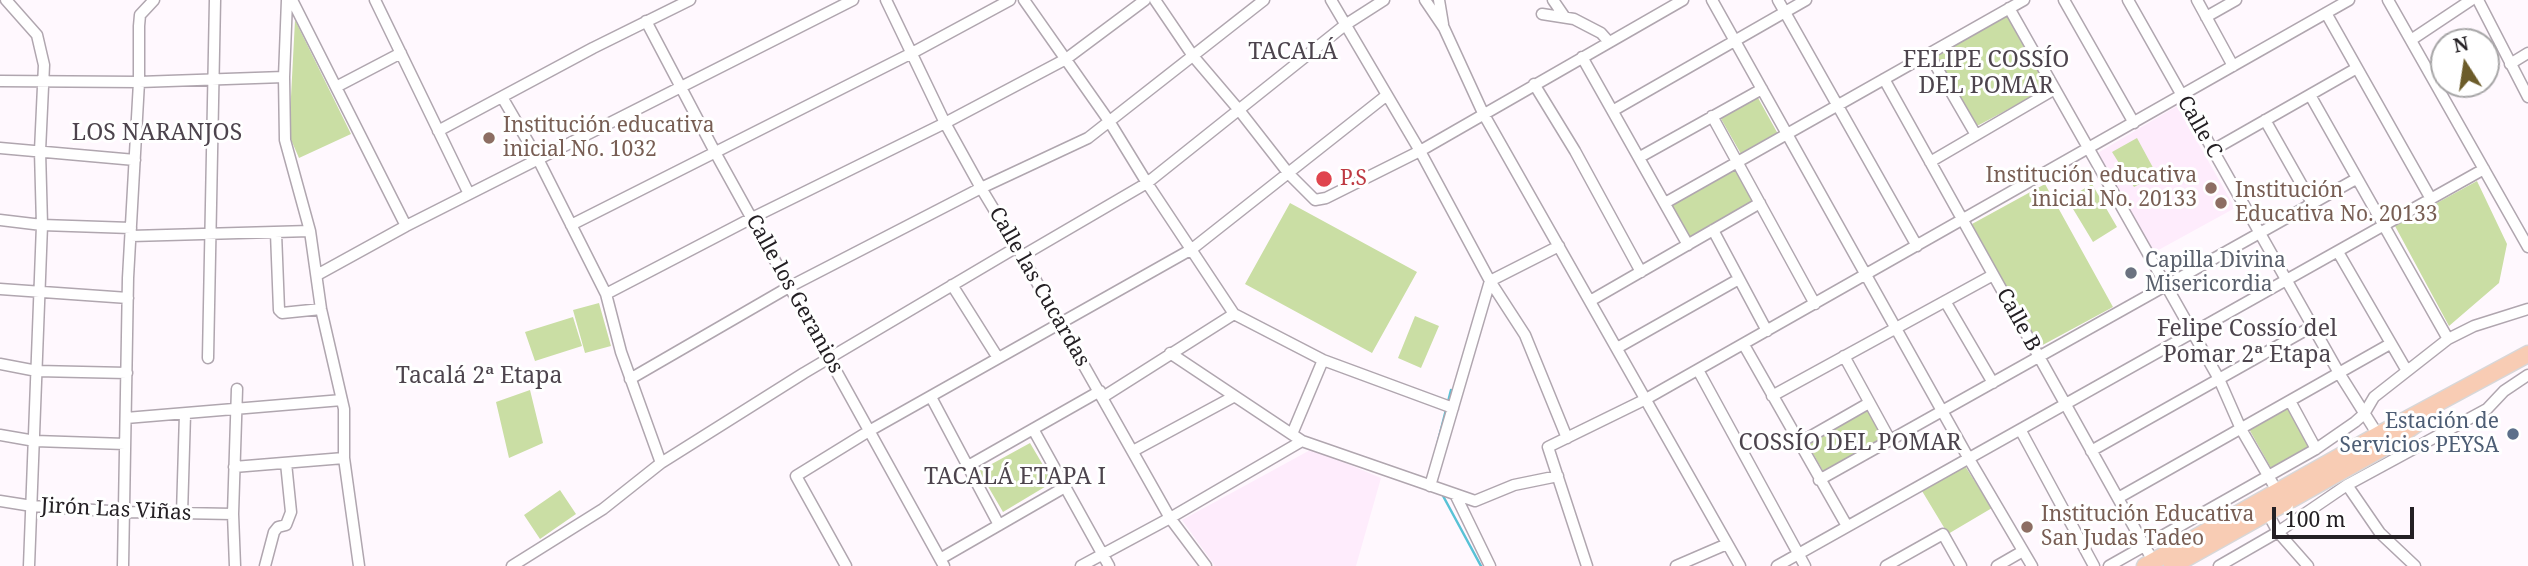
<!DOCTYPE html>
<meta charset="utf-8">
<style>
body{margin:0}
#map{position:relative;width:2528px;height:566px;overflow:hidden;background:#fff8fe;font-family:"Noto Serif",serif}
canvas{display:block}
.north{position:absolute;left:2430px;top:28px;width:70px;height:70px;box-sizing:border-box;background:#fff;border:2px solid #a7a6a7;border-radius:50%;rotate:348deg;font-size:19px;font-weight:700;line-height:28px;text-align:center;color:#242024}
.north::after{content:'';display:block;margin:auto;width:24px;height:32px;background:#6c5c2a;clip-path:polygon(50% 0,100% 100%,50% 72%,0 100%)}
.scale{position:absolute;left:2272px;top:507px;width:142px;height:32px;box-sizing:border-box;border:4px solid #242024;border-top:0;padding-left:9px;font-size:21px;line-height:24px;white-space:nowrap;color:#242024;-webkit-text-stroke:5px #fff;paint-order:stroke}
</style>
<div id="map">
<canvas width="2528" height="566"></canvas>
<div class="north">N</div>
<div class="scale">100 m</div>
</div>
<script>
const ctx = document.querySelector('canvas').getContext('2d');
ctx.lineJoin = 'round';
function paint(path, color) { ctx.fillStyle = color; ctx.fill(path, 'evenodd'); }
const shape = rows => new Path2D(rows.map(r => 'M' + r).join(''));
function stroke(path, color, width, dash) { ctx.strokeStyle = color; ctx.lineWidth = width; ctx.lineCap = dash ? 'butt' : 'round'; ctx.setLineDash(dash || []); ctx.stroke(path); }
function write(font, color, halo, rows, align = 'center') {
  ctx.font = font + ' "Noto Serif",serif'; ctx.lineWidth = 6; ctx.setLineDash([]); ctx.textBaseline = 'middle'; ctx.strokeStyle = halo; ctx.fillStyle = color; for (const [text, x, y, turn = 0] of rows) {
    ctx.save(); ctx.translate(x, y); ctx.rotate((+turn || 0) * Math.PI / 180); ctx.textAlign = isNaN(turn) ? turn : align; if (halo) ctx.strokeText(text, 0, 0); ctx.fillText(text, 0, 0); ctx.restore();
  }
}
paint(shape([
 [2177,106,2235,208,2153,253,2096,154],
 [1312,449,1381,478,1356,566,1215,566,1182,520]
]), '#feecfc');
paint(shape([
 [2009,15,2050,87,1977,126,1935,55],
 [295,20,351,134,299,158,289,135],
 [1757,96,1778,134,1741,154,1720,117],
 [2137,138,2157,175,2134,187,2112,152],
 [1736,168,1755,202,1688,239,1669,205],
 [2477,181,2507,244,2499,283,2449,326,2395,226],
 [2045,184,2113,307,2039,347,1972,224],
 [2092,184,2117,227,2093,242,2067,199],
 [1290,203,1417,272,1372,353,1245,284],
 [599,303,611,346,585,353,573,310],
 [1415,316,1439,326,1421,368,1398,358],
 [573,317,582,346,535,361,525,332],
 [530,390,543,443,509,458,496,402],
 [1869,406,1885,437,1823,471,1806,441],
 [2288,407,2310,447,2272,470,2249,429],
 [1030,443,1053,482,1003,512,979,471],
 [1965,466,1992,508,1948,534,1922,491],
 [560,490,576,514,540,539,524,515]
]), '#cadea4');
stroke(shape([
 [1433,461,1451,390],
 [1442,494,1481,566]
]), '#59c2d6', 2.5);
const minor = shape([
 [6,0,37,35,44,65,40,151,42,225,29,566],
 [287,0,284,77,285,140,310,231,321,309,344,409,344,458,359,566],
 [292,0,406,226],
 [375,0,469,194],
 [886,0,945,123,981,188,1022,256,1170,518,1206,566],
 [1024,0,1109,121,1147,183,1234,314,1323,360,1453,408],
 [1155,0,1193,56,1239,110,1289,174,1315,200,1326,198,1420,151,1683,0],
 [1331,0,1420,151,1490,281,1525,335,1567,438],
 [1425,0,1444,28,1483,113,1740,566],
 [1439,0,1443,24],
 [1553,0,1564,16],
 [1712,0,1969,459,2032,566],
 [1778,0,1917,246],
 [2064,0,2134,123],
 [2128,0,2339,373,2378,435],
 [2197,0,2233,66],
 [2388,0,2528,247],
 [2478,0,2528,97],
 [2009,8,2219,379,2241,429,2277,491],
 [2326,13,2431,199],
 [1542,14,1574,19,1601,33,1609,42],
 [2206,17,2236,0],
 [646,21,716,154,944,566],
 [2411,40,2471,0],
 [1929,54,1976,135],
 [1582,57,1688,245],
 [2510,64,2528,53],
 [1884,79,2153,561],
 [0,81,139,82,284,77],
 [1534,84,1575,151,1641,272],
 [336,87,401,53],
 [2310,95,2448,339],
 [502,97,538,159,606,294,621,352,661,463],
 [1614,110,1806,0],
 [1712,116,1815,304],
 [2265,120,2312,203],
 [438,131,593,48,690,0],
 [0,148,135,160],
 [2213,150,2357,68],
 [1640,157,1762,89],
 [1930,162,2055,89],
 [1665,203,2024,0],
 [0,220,42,225,131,228],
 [571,225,912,53,1010,0],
 [1713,230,1767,331],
 [276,233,279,310,282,313,321,309],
 [131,236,310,231],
 [2338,252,2407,371],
 [1022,256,1147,183,1345,25,1384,0],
 [317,275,406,226,853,0],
 [952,285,998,358],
 [0,289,128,298],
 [606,294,752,218,945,123,1066,59,1145,0],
 [1590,301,1760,203],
 [1945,301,1993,383],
 [1744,345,1847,526],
 [1617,348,1739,279],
 [1170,353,1302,441,1475,501,1514,485,1558,476],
 [1844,356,1890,440],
 [208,358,215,0],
 [0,364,37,371,127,373],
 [1698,370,1805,566],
 [630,379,789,287,981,188,1088,138,1264,0],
 [1772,396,1993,275],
 [931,397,999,525],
 [1103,397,1234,314],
 [2290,401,2316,449],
 [126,418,342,400],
 [1033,429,1109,566],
 [2021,431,2094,566],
 [1292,434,1323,360],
 [0,435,35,441,125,444],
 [1799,443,1869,403],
 [1133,451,1233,397],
 [2091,451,2313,326],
 [968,466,1100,391],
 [234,467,344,458],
 [1819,480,2356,179],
 [2347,485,2380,533,2415,566],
 [1430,486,1490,281,1559,246],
 [1455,494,1490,566],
 [2118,498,2390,344],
 [0,501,32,506,125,512,233,514],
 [2267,512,2278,532,2308,566],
 [182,514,185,414],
 [940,559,1065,487],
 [123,566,128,278,139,82,139,26,140,15,154,0],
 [235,566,233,514,237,389],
 [265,566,274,532,278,527,286,525,291,512,286,463],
 [512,566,603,509,661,463,804,373,1017,247],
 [846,566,796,476,869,431,1192,249,1387,95],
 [1081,566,1170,518,1302,441],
 [1587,566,1548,447,1646,399,2349,0],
 [1676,566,1727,544],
 [1777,566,2484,169],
 [1886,566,1943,534,1961,566],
 [1997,566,2023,551],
 [2109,566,2316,449,2355,422,2364,414,2374,397,2448,339,2474,326,2528,309],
 [2219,566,2278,532,2347,485,2487,409,2504,391,2528,375]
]);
const trunk = shape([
 [2145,566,2378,435,2528,354],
 [2172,566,2381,449,2419,422]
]);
stroke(minor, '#b0a6af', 13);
stroke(trunk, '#d8d7d8', 19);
stroke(minor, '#fff', 10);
stroke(trunk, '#f8ccb4', 16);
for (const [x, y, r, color] of [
 [489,138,7,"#8d6e63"],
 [1324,179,9,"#e0444e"],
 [2211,188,7,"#8d6e63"],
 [2221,203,7,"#8d6e63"],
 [2131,273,7,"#6b7280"],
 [2513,434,7,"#5c6f8a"],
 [2027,527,7,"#8d6e63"]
]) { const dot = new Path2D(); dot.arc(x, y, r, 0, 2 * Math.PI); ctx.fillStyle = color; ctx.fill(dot); stroke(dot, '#fff', 2.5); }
write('21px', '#785e54', '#fff', [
 ["Institución educativa",503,126],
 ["inicial No. 1032",503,150],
 ["Institución educativa",2197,176,"right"],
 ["inicial No. 20133",2197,200,"right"],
 ["Institución",2235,191],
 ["Educativa No. 20133",2235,215],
 ["Institución Educativa",2041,515],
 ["San Judas Tadeo",2041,539]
], 'left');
write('21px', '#242024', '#fff', [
 ["Calle C",2199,127,60],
 ["Calle las Cucardas",1039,287,60],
 ["Calle los Geranios",794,294,61],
 ["Calle B",2018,320,61],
 ["Jirón Las Viñas",116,510,3]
]);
write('21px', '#be3a42', '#fff', [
 ["P.S",1340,179]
], 'left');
write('21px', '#5b616d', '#fff', [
 ["Capilla Divina",2145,261],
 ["Misericordia",2145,285]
], 'left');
write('21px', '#4e5e75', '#fff', [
 ["Estación de",2499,422],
 ["Servicios PEYSA",2499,446]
], 'right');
write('23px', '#4d444d', '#fff', [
 ["TACALÁ",1293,52],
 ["FELIPE COSSÍO",1986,60],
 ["DEL POMAR",1986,86],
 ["LOS NARANJOS",157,133],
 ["Felipe Cossío del",2247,329],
 ["Pomar 2ª Etapa",2247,355],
 ["Tacalá 2ª Etapa",479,376],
 ["COSSÍO DEL POMAR",1850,443],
 ["TACALÁ ETAPA I",1015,477]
]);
</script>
